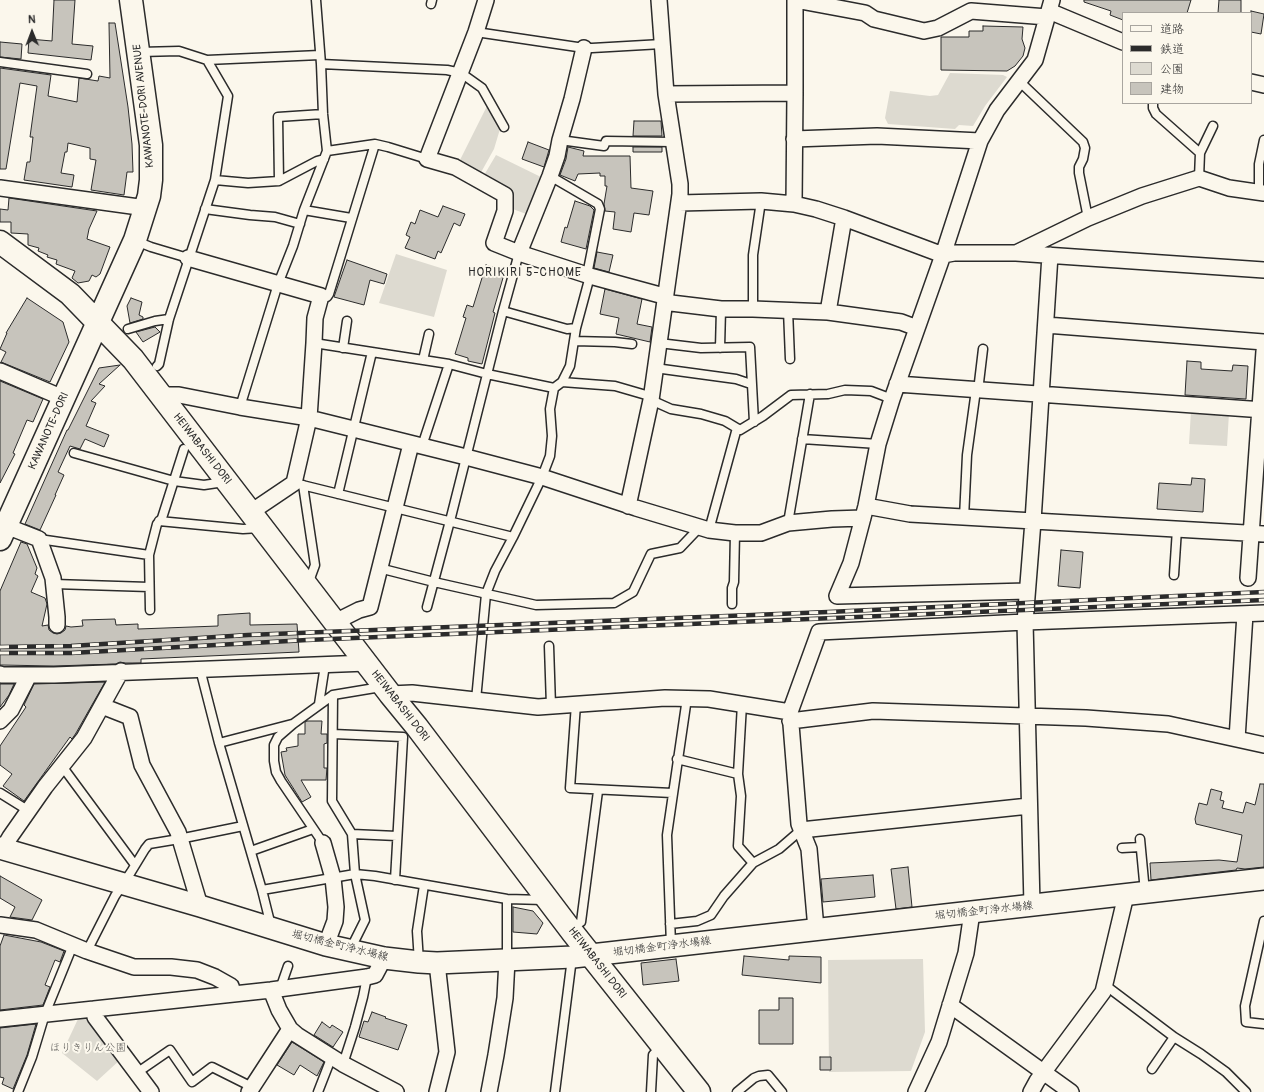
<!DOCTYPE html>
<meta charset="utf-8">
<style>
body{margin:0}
#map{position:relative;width:1264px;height:1092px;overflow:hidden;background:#fbf7ec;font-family:Pangolin,"Klee One",sans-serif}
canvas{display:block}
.legend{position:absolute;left:1122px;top:12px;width:130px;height:92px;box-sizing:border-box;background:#fbf7ec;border:1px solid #a8a59f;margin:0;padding:5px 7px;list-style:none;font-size:12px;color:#2b2b2b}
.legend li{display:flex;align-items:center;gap:8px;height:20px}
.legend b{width:20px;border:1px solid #a8a59f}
.north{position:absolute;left:12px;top:12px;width:40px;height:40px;-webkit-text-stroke:3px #fbf7ec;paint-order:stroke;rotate:359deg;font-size:11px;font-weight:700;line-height:16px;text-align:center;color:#2b2b2b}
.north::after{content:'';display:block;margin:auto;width:14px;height:18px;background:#2b2b2b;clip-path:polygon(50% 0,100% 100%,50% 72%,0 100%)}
</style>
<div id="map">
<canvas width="1264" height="1092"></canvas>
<ul class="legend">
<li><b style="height:5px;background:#fbf7ec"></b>道路</li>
<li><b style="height:5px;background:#2b2b2b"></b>鉄道</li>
<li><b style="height:11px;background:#dddad0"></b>公園</li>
<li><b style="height:11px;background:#c7c4bc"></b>建物</li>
</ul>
<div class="north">N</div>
</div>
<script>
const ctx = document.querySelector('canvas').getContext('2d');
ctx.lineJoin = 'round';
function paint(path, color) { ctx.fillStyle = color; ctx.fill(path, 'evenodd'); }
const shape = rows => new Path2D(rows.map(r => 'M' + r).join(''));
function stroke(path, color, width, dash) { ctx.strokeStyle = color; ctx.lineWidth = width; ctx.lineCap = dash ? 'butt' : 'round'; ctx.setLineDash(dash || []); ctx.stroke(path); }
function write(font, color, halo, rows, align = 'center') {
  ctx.font = font + ' Pangolin,"Klee One",sans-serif'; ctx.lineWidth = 4; ctx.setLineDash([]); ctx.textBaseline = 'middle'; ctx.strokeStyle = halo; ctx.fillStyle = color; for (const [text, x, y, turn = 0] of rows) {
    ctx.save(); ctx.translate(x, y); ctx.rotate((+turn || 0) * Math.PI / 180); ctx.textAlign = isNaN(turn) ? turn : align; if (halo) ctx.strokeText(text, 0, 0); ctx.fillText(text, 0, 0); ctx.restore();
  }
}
paint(shape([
 [950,73,1003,75,1007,77,985,106,973,126,959,125,955,129,888,124,885,118,890,91,930,96,938,95],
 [487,106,500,129,494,149,479,176,458,164],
 [496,155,543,178,529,215,510,208,513,197,511,191,483,177],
 [396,254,447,270,434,317,379,303],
 [1191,411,1229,413,1227,446,1189,444],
 [923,959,925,1032,911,1071,829,1072,828,960],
 [91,1018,121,1059,97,1081,62,1053,78,1019]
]), '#dddad0');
const building = shape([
 [54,0,75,0,72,44,93,46,91,60,28,53,29,39,52,41,54,0],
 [1084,0,1191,0,1187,13,1123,13,1123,20,1110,15,1111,11,1084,2,1084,0],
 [1219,0,1241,0,1241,13,1218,13,1219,0],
 [1251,11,1264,14,1261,34,1251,32,1251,11],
 [109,23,115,23,128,107,132,144,133,172,127,172,124,195,91,190,96,160,90,159,90,148,68,143,67,152,65,152,61,173,74,175,72,187,24,180,27,162,30,162,33,137,30,137,37,86,20,83,6,169,0,169,0,68,51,75,48,96,77,102,79,78,98,81,99,76,110,78,109,23],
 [983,26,1023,27,1022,39,1025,48,1023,56,1015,66,1007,71,941,70,941,37,969,37,969,31,983,31,983,26],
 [0,42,22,44,21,59,0,57,0,42],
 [634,121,661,121,662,136,633,136,634,121],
 [528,142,549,150,544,167,522,159,528,142],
 [568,147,584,151,583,156,630,156,631,188,653,191,649,215,634,213,631,232,613,229,615,212,605,211,604,204,607,186,605,186,605,176,600,176,600,173,578,174,575,181,560,175,566,159,568,147],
 [633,147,662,147,662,152,633,152,633,147],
 [9,198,97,211,89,229,87,239,110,247,100,274,96,277,92,275,89,281,78,283,72,278,75,271,56,264,57,260,47,257,48,255,38,251,39,248,28,245,28,234,11,233,11,222,0,222,0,209,8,210,9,198],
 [575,201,590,206,594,210,586,249,561,242,565,227,567,228,575,201],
 [443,206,465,214,460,226,454,223,441,253,438,251,435,259,405,248,410,237,406,235,411,222,415,224,420,210,438,217,443,206],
 [597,252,613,255,609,272,594,268,597,252],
 [347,260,387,274,384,284,370,280,364,305,334,297,347,260],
 [486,265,505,271,493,312,495,313,482,364,468,361,468,358,455,354,466,318,463,317,467,305,473,307,486,265],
 [605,289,642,299,637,324,652,327,650,342,616,334,619,318,600,314,605,289],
 [27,298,63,322,69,342,50,382,1,362,6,352,0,349,7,333,6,333,27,298],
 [131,298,142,302,139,315,143,317,143,319,130,323,127,306,131,298],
 [155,327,160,332,143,342,136,332,155,327],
 [1187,361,1201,362,1201,369,1232,371,1233,365,1248,366,1246,399,1185,395,1187,361],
 [120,365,99,384,105,386,91,401,96,403,86,426,109,435,104,447,85,439,80,449,70,446,58,472,64,475,55,495,56,495,40,530,25,524,67,430,68,430,99,368,120,365],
 [0,381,43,399,33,422,27,420,13,453,15,454,0,483,0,381],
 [1192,478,1205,479,1203,512,1157,509,1159,483,1191,485,1192,478],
 [21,542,27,544,37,568,35,574,38,576,31,592,45,598,47,604,42,626,48,625,49,630,53,633,57,634,61,633,65,630,66,626,71,627,83,626,82,620,115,619,116,625,138,624,138,629,218,626,218,615,250,613,250,625,297,624,299,652,141,659,141,663,125,663,120,662,116,664,54,666,0,665,0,591,21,542],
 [1061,550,1083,552,1080,588,1058,586,1061,550],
 [105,682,76,733,72,739,70,737,24,801,3,786,12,774,0,765,0,746,26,707,24,705,34,684,105,682],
 [0,684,14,684,9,695,0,707,0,684],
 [307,721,322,721,321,734,327,734,327,743,324,744,324,768,327,768,326,780,301,780,311,797,302,802,285,775,281,752,287,751,286,748,298,746,298,734,305,734,305,722,307,721],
 [1260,784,1264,784,1264,867,1245,869,1237,868,1236,870,1151,880,1150,863,1219,860,1237,862,1242,835,1196,824,1195,819,1199,803,1207,805,1211,789,1222,792,1220,800,1224,801,1222,808,1243,813,1246,802,1255,805,1260,784],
 [908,867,912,907,896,909,891,869,908,867],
 [873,875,875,897,823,902,821,879,873,875],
 [0,876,42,900,32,920,10,917,15,907,0,898,0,876],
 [513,907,533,911,543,923,537,934,513,932,513,907],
 [4,935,41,942,64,951,60,962,55,960,45,985,50,987,43,1005,0,1010,0,946,4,935],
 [744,956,789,960,789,956,821,957,821,983,742,975,744,956],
 [676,959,679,981,643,985,641,963,676,959],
 [779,998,793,998,793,1044,759,1044,759,1010,779,1010,779,998],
 [372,1012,386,1017,385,1018,407,1025,398,1050,359,1037,364,1021,368,1022,372,1012],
 [322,1022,330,1028,332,1025,343,1032,333,1047,314,1035,322,1022],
 [36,1024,27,1055,13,1089,2,1084,4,1078,0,1077,0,1028,36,1024],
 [292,1042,324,1062,317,1076,300,1065,294,1075,277,1065,292,1042],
 [820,1057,831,1057,831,1070,820,1070,820,1057]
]);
paint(building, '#c7c4bc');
stroke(building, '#2b2b2b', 1);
const lane = shape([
 [431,4,432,0],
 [476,32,584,48,592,48,662,44],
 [140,52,179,51,207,60,228,96,215,180,169,319,159,364,157,366],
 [207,60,320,55],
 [0,62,87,74],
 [321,64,447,70,461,73,482,88,504,127],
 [1019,81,1083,142,1085,148,1083,159,1079,167,1079,173,1088,218],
 [1153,103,1153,108,1156,114,1200,153,1199,178],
 [560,140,604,146,606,141,672,142],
 [327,151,375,144,388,147,427,159],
 [1200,153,1213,126],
 [550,176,598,204,600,209,587,275],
 [215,180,248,183,279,181,278,117,323,114],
 [279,181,317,161,324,159],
 [1259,193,1259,164,1264,140],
 [205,209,250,215,275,217,300,224],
 [304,210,351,218],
 [136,241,151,247,188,258],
 [321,296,327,297,329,294,375,144],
 [753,309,753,255,761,201],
 [788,310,790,359],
 [503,311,567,329,576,328],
 [128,329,155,321,169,319],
 [574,341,615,342,632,344],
 [314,343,449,364,487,374,554,388],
 [659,343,701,348,750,347,754,422],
 [343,348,347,321],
 [720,348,721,309],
 [423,360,429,334],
 [655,368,736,379,751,384],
 [562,382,615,386,646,395,651,400,671,409,701,414,725,421,740,430,763,416,791,395,828,394,845,390,871,391,892,399],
 [978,391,983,349],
 [240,407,278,284,293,246,304,210,327,151,323,114,321,64,316,0],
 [802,439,878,444],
 [422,446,449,364],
 [74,453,174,481,204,485,224,482],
 [294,483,513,537],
 [303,485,315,565,308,584],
 [338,494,372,352],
 [964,518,967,455,976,390],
 [159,521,243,529,260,528],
 [788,523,810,394],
 [709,530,737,428],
 [39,539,149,555],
 [379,568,434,582,536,605,614,603,633,592,651,554,680,548,700,527],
 [1174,575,1177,529],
 [54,584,149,587],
 [732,604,732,588,734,582,735,533],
 [427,607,450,521,503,311,519,253],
 [150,610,149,555,157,524,162,518,184,449],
 [549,646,551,706],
 [200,669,219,743,262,890,271,926],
 [333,695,332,801,352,834,355,874,365,920,350,950],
 [476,700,486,594,495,571,513,537,542,477,550,456,552,436,550,409,554,388,562,382,570,366,576,328,590,276],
 [319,704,325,665],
 [576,704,570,788,672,793],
 [742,704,738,774,741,796,738,846,753,863],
 [333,734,403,737,395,880],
 [219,743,292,724],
 [677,759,738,774],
 [62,766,135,865],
 [0,793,29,811],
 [352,834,397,836],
 [1140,839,1145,892],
 [323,843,281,781,276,772,274,761,274,745,278,737,293,724,333,695,381,687],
 [1122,848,1140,847],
 [251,851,313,829],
 [262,890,355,874,375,876,507,899,544,900],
 [1264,921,1245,1006,1246,1022,1264,1024],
 [670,924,697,921,711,915,724,896,753,863,779,849,801,830],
 [570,929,581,922,598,791],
 [671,945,667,835,687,698],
 [87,951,115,896,131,872,145,849,149,844,179,839,243,826],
 [507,960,507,899],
 [419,962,417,931,424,885],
 [1105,985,1174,1037,1201,1054,1226,1072,1246,1092],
 [280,989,288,966],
 [343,1064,355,1027,363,997,367,977],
 [1152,1069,1174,1037],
 [138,1072,170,1050,192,1082,212,1067,252,1087],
 [18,1092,32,1057,45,1014,73,945],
 [318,1092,332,1056],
 [555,1092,572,958],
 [651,1092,653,1055,661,1046],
 [737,1092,754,1078,759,1076,768,1075,782,1092]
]);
const street = shape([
 [486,0,476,32,427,159,455,167,505,195,505,211,494,243,519,253,590,276,660,295,671,303,721,309,753,309,828,312,901,322,917,328],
 [795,0,865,13,874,19,924,31,938,28,971,11,1047,17],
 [1049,11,1123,42],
 [1251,82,1264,85],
 [666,94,795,93],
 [794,139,877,136,980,141],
 [0,188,146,208],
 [679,203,761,201,794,204,816,209,844,218,943,255,954,253,1016,253,1264,270],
 [794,204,795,93,795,0],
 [519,253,550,176,557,156,560,140,572,99,584,48],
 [1016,253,1088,218,1142,196,1199,178,1229,188,1264,193],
 [188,258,321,296,315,318,314,343,309,418,294,483,251,512],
 [828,312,844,218],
 [1046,325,1264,342],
 [0,371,63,398],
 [897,384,1264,410],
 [161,395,179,395,240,407,309,418,466,457,542,477,636,508,709,530,735,533,761,533,788,523,832,519,863,518],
 [628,506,651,400,680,194,680,184,666,94,659,0],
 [866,506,910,514,1264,534],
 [6,526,39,539,53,578,57,617,57,625],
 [1248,578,1264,351],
 [1027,591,837,596,851,563,866,506,878,444,892,399,943,255,980,141,997,110,1035,60,1052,0],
 [335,622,359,610,370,607,411,444],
 [0,674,2,675,54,675,367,663],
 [390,694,412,693,538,707,665,698,709,699,790,712],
 [102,706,130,717,142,765,178,832,200,906],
 [0,721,11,710,29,675],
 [790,721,873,711,1086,718,1168,724,1264,745],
 [1237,739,1245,614],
 [801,830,1029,806],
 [323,843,333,878,336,907,335,921,326,945],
 [3,849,10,837,45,787,84,738,121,671],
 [1032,905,1025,622,1033,521,1050,255],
 [0,925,36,930,87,951,134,967,171,967,197,970,215,977,231,986,233,994],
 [816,929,809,849,799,824,790,712,819,632,1025,622,1264,613],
 [271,990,279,1010,290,1029,297,1035,343,1064,396,1092],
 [950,1005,1071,1092],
 [94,1009,95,1017,151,1092],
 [0,1019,271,990,367,977,375,975,384,958],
 [249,1092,290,1029],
 [437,1092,447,1052,437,963],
 [489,1092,496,1055,505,998,507,960],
 [916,1092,939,1042,966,953,972,912],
 [1031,1092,1037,1081,1103,992,1126,895]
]);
const secondary = shape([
 [0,848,200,906,326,945,384,958,419,962,437,963,573,957,591,955,1264,879]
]);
const primary = shape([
 [0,242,70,294,133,359,390,694,417,727,573,933,699,1092],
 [0,539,135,240,149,196,151,180,151,145,131,0]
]);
stroke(lane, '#2b2b2b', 11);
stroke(street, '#2b2b2b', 18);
stroke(secondary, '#2b2b2b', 24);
stroke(primary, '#2b2b2b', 25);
stroke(lane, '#fbf7ec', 8);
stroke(street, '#fbf7ec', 15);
stroke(secondary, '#fbf7ec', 21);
stroke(primary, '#fbf7ec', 22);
const rail = shape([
 [0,647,71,646,248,635,828,612,1264,592],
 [0,653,71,653,307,640,1264,600]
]);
stroke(rail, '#2b2b2b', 4.5);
stroke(rail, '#fbf7ec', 3, [9]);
write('11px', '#2b2b2b', '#fbf7ec', [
 ["KAWANOTE-DORI AVENUE",144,106,-96],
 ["KAWANOTE-DORI",49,431,-66],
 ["HEIWABASHI DORI",202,449,52],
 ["HEIWABASHI DORI",400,706,52],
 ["堀切橋金町浄水場線",984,911,-6],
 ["堀切橋金町浄水場線",340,946,14],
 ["堀切橋金町浄水場線",662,947,-7],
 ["HEIWABASHI DORI",597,963,52]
]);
write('11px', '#585754', '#fbf7ec', [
 ["ほりきりん公園",88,1048]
]);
ctx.letterSpacing = '1px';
write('12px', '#2b2b2b', '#fbf7ec', [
 ["HORIKIRI 5-CHOME",525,273]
]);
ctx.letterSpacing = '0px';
</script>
